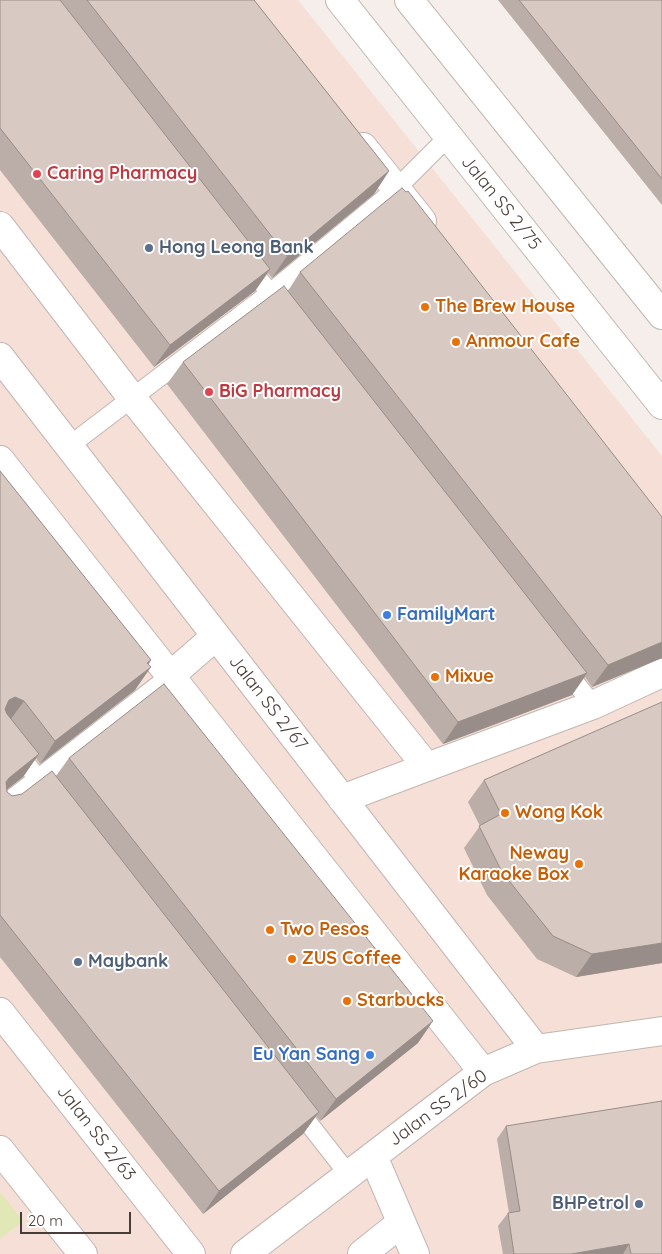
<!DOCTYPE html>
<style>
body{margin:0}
#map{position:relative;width:662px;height:1254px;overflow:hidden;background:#f5eeeb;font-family:Quicksand,sans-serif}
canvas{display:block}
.scale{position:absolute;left:20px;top:1212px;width:111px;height:22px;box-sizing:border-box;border:2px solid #493d39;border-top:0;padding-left:6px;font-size:15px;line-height:18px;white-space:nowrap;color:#493d39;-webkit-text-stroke:4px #fff;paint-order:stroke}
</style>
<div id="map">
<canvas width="662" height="1254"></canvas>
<div class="scale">20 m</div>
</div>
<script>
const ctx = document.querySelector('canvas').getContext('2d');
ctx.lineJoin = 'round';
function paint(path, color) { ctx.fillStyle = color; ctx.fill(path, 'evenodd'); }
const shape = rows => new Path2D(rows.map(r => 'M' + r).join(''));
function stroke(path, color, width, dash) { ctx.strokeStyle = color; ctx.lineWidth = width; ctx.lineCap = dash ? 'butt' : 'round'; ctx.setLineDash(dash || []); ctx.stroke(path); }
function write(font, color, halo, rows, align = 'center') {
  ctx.font = font + ' Quicksand,sans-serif'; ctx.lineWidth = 4; ctx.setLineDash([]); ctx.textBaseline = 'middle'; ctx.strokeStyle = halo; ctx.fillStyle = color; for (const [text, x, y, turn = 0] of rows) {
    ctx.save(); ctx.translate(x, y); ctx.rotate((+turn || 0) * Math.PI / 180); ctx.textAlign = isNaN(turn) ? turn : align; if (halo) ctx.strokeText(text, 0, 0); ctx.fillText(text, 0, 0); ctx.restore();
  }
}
paint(shape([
 [0,0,298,0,662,456,662,1254,0,1254]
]), '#f5dfd7');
paint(shape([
 [0,1192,23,1221,0,1239]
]), '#e1e7b5');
const service = shape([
 [247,264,285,312],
 [69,446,270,293,396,189,448,137],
 [563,667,593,705],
 [0,730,53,798],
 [0,808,170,676],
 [295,1106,349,1175]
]);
const minor = shape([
 [363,147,422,221],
 [0,226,132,398,427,767,593,705,662,673],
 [0,357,536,1049],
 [0,460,483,1072],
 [170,676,216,636],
 [342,799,427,767],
 [0,1012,191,1254],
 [0,1150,83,1254],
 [373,1156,415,1254],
 [245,1254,483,1072,536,1049,662,1031],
 [362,1254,401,1223]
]);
const tertiary = shape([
 [340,0,662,405],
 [409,0,662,315]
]);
stroke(service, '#c3b6b0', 20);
stroke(minor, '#c3b6b0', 30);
stroke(tertiary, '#c3b6b0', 30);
stroke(service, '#fff', 18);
stroke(minor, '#fff', 28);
stroke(tertiary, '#fff', 28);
paint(shape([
 [0,0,254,0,389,171,374,194,272,278,268,273,255,291,154,367,0,170],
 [498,0,662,0,662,205],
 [300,272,662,517,662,658,592,687,585,677,572,695,443,744,167,384,183,362,288,291],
 [0,471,151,660,135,690,40,764,36,758,23,777,7,789,7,792,12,796,22,794,56,776,69,758,418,1043,320,1121,316,1116,303,1134,203,1214,0,957],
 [484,780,662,963,576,977,537,959,487,895,464,848,480,826,468,802],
 [506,1126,662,1254,503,1254,498,1226,508,1213,509,1213,497,1139]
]), '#bbada8');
paint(shape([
 [389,171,374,194,272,278,287,256],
 [270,269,255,291,154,367,170,345],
 [662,642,662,658,592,687,608,665],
 [151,660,141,675,151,667,135,690,40,764,55,741],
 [587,673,572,695,443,744,458,722],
 [15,697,24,701,8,723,0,720,9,700],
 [39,754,23,777,0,795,0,790,9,778],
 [662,943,662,963,576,977,592,954],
 [433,1021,418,1043,320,1121,336,1099],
 [319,1112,303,1134,203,1214,219,1191],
 [629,1244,623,1254,571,1254]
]), '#988d88');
const building = shape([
 [0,0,60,0,270,269,170,345,0,128,0,0],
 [87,0,254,0,389,171,287,256,87,0],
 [519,0,662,0,662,179,519,0],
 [402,188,406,192,408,191,662,517,662,642,608,665,300,272,402,188],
 [284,286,587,673,458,722,183,362,284,286],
 [0,471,151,660,147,663,151,667,55,741,24,701,15,697,9,700,5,709,7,714,39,754,9,778,6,782,7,792,12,796,22,794,52,771,319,1112,219,1191,0,915,0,471],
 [164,684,433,1021,336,1099,69,758,164,684],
 [662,702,662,943,592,954,553,936,502,872,479,826,501,814,484,780,662,702],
 [662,1101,662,1254,631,1254,629,1244,571,1254,514,1254,508,1213,520,1211,506,1126,662,1101]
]);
paint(building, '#d9c9c3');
stroke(building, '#988d88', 1);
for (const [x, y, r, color] of [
 [37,174,5,"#e0444e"],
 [149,248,5,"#5c6f8a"],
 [425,307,5,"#e8710a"],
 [456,342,5,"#e8710a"],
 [209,392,5,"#e0444e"],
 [387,615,5,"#3f7fe0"],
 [435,677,5,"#e8710a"],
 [505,813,5,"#e8710a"],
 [579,864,5,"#e8710a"],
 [270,930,5,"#e8710a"],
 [292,959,5,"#e8710a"],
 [78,962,5,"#5c6f8a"],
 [347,1001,5,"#e8710a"],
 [370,1055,5,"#3f7fe0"],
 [639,1204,5,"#5c6f8a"]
]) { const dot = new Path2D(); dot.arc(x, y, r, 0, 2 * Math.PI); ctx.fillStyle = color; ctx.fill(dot); stroke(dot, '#fff', 2); }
write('bold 18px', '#be3a42', '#fff', [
 ["Caring Pharmacy",47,174],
 ["BiG Pharmacy",219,392]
], 'left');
write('18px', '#493d39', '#fff', [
 ["Jalan SS 2/75",501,203,51],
 ["Jalan SS 2/67",268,703,52],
 ["Jalan SS 2/60",438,1108,-36],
 ["Jalan SS 2/63",96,1133,52]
]);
write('bold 18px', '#4e5e75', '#fff', [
 ["Hong Leong Bank",159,248],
 ["Maybank",88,962],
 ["BHPetrol",629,1204,"right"]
], 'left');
write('bold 18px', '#c56008', '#fff', [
 ["The Brew House",435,307],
 ["Anmour Cafe",466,342],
 ["Mixue",445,677],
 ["Wong Kok",515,813],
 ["Neway",569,854,"right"],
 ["Karaoke Box",569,875,"right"],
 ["Two Pesos",280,930],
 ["ZUS Coffee",302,959],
 ["Starbucks",357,1001]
], 'left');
write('bold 18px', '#366cbe', '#fff', [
 ["FamilyMart",397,615],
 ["Eu Yan Sang",360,1055,"right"]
], 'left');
</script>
